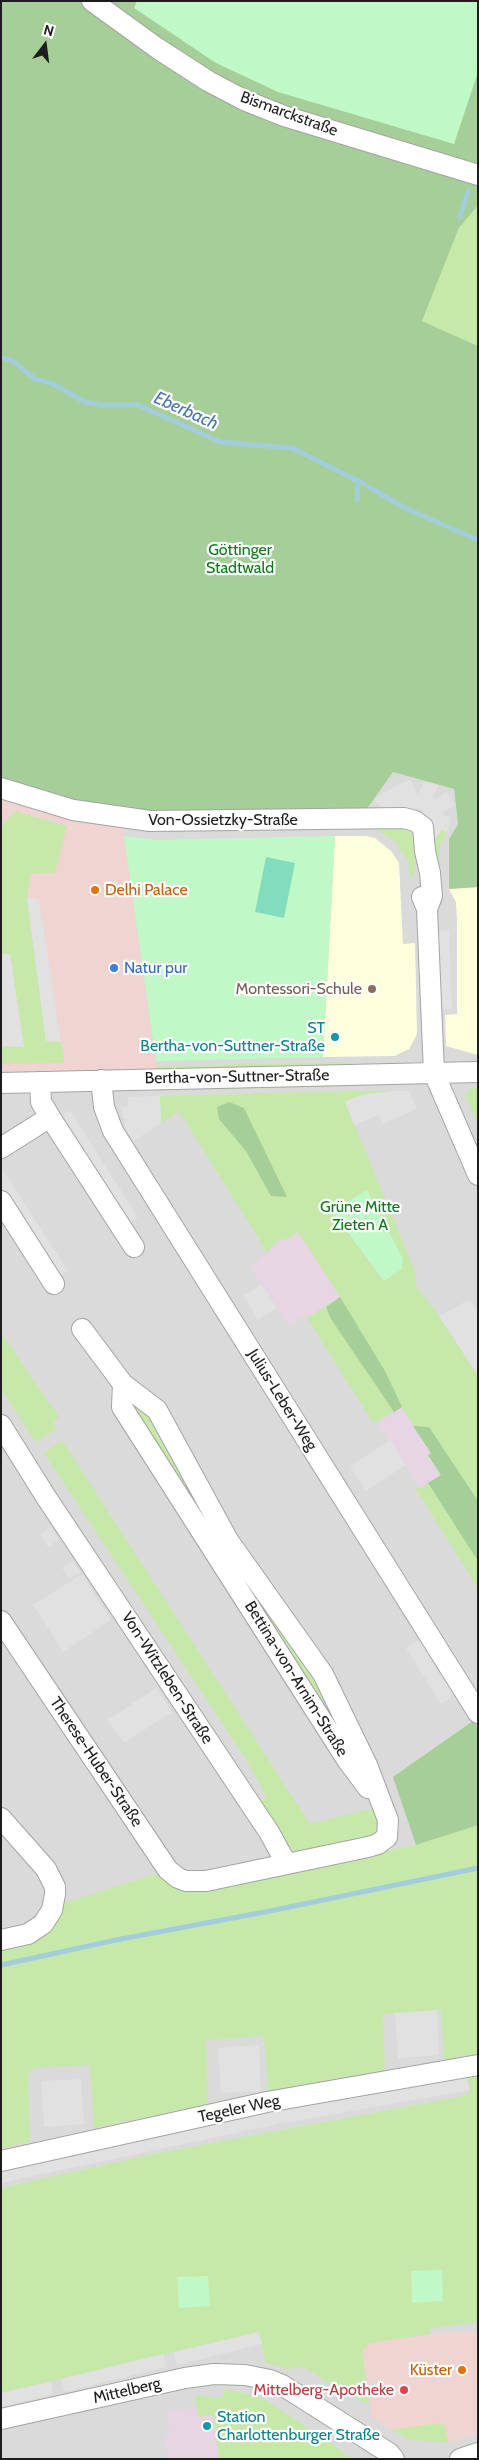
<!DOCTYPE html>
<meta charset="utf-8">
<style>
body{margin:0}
#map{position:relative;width:479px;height:2460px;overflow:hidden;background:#eeebe3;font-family:Cabin,sans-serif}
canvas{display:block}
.frame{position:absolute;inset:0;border:2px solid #1d1d1d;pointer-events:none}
.north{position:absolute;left:20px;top:20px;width:50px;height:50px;-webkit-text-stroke:4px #fff;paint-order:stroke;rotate:15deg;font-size:14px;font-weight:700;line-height:20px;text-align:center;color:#1d1d1d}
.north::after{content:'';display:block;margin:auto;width:18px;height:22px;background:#1d1d1d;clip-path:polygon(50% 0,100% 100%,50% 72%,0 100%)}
</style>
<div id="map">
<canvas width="479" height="2460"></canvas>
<div class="frame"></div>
<div class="north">N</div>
</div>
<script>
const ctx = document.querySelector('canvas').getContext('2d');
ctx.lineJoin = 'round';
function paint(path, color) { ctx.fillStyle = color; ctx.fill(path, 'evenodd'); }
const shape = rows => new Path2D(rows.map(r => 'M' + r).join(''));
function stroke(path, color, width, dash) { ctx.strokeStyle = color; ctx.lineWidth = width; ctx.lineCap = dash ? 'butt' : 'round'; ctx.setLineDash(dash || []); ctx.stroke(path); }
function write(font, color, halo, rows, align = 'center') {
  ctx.font = font + ' Cabin,sans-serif'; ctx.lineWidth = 4.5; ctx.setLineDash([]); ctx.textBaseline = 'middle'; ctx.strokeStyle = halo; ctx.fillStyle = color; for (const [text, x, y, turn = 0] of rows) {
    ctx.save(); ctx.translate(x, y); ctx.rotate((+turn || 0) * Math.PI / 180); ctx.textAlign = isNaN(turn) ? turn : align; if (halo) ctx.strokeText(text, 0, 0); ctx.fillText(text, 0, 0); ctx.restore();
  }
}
paint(shape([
 [393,772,454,789,458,824,449,839,478,887,478,2459,1,2459,1,778]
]), '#dbdada');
paint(shape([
 [1,778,28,788,124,810,124,836,156,1066,160,1071,1,1071],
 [478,2331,478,2435,449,2443,410,2440,371,2417,362,2351,370,2343,431,2334]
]), '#efd4d2');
paint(shape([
 [298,1231,340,1297,308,1317,306,1314,289,1326,251,1268,276,1245],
 [402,1407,431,1453,428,1456,441,1475,421,1488,378,1423],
 [197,2408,198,2417,213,2415,219,2459,168,2459,164,2436,170,2435,167,2412]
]), '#e7d5e3');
paint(shape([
 [335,836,366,836,375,838,392,852,399,863,403,944,415,943,417,1034,409,1049,395,1056,323,1057],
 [478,887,478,1055,446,1046,445,1015,457,1014,457,921,456,902,449,889]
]), '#fdffdc');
paint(shape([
 [476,205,478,205,478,346,422,321,459,228],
 [15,811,67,826,55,873,31,874,27,898,46,1041,61,1042,65,1063,1,1064,1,1046,24,1047,10,954,1,954,1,826],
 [372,827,403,828,410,832,416,842,417,855,413,877,410,877,408,861,395,841],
 [442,829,447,833,440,844,440,867,437,867,433,841],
 [351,1062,351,1067,160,1071,156,1066],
 [351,1081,351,1086,157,1091,160,1084],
 [471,1088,478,1088,478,1124,465,1095],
 [351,1091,393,1091,361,1095,345,1102,415,1271,416,1286,439,1316,478,1376,478,1588,415,1488,421,1488,441,1475,428,1455,431,1453,410,1420,401,1407,373,1423,307,1318,340,1297,298,1232,285,1240,280,1239,267,1252,179,1111,161,1123,160,1096],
 [335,1209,402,1269,383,1281,335,1215],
 [1,1333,52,1407,60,1417,53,1422,57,1428,35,1442,1,1388],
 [133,1397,152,1416,208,1526,128,1401],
 [62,1440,310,1824,374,1808,380,1819,379,1828,375,1835,295,1852,287,1845,260,1803,267,1797,246,1759,44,1453],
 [240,1573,309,1663,323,1693,322,1698,313,1699],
 [478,1825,478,2054,444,2060,441,2010,383,2014,385,2070,268,2092,264,2036,206,2040,208,2104,94,2128,90,2065,35,2068,28,2074,30,2142,1,2148,1,1948,35,1941,55,1926,64,1903,159,1873,172,1885,193,1891,416,1845],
 [478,2073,478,2322,430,2328,431,2334,370,2343,362,2351,369,2402,365,2404,303,2367,288,2369,266,2363,258,2332,1,2393,1,2188,158,2153,469,2095,466,2074],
 [225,2389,257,2396,270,2403,329,2441,350,2459,219,2459,213,2415,198,2417,195,2395,222,2398],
 [440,2423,444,2425,449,2443,410,2440,391,2430]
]), '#c6e9a9');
paint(shape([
 [1,1,478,1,478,205,459,228,422,321,478,346,478,887,449,889,449,839,458,824,454,789,393,772,366,810,165,813,124,810,66,799,1,778],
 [229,1102,244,1108,287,1197,271,1196,246,1151,219,1119,217,1107],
 [340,1297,385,1371,402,1407,394,1412,331,1319,326,1307],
 [413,1426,429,1427,478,1501,478,1561,428,1483,441,1475,428,1455,431,1453],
 [473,1721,478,1727,478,1825,416,1845,393,1777]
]), '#a6ce98');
paint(shape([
 [137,1,478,1,478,72,454,144,278,92,216,63,134,8],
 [124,836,158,840,335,836,323,1057,156,1061],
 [367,1190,403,1259,402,1269,384,1281,335,1215,335,1209],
 [442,2270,443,2301,412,2303,411,2271],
 [208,2276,210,2306,179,2308,177,2277]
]), '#c0f9c7');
paint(shape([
 [266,857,295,863,284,918,255,912]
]), '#81ddbd');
paint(shape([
 [411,780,416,793,419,793,424,781,438,785,433,798,435,800,446,792,456,805,443,812,444,816,451,817,447,833,442,830,433,841,433,828,421,809,378,810,379,807,374,799,399,784],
 [27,898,39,899,61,1042,46,1041],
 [449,930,452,1009,439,1010,437,931],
 [1,954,10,954,24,1047,1,1046],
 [393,1091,409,1091,417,1109,383,1124,378,1115,354,1125,345,1102,361,1095],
 [160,1096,161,1123,134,1141,124,1126,127,1119,123,1118,122,1107,128,1106,128,1097],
 [70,1110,138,1217,129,1223,61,1116],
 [1,1167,68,1271,57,1278,1,1191],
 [262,1284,277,1308,258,1320,244,1296],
 [470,1299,474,1308,478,1307,478,1376,439,1316],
 [390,1440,406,1465,366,1491,350,1466],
 [50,1527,59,1540,48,1547,40,1534],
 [72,1561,80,1572,69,1579,62,1568],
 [82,1574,111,1620,63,1652,33,1605],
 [420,1639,456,1694,441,1704,406,1648],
 [156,1688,172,1712,124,1743,108,1720],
 [437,2010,439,2055,398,2058,395,2013],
 [259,2045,261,2091,221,2093,218,2048],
 [467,2076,470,2090,278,2124,1,2183,1,2169,270,2112],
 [81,2079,84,2124,44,2127,41,2081],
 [259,2332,262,2344,177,2365,174,2352],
 [163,2354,166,2367,65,2392,61,2379],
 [51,2382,53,2394,1,2407,1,2393]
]), '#e1e1e1');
stroke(shape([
 [460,217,468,191],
 [1,357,13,361,35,379,53,384,85,402,102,405,138,405,220,442,292,448,364,484],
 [369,487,405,508,478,540],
 [357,500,358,480],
 [1,1965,116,1940,270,1911,478,1868]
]), '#a4cddc', 5);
const minor = shape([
 [92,1,157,48,208,81,244,100,284,116,478,175],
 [1,788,73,810,150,821,404,818,415,821,423,827,425,851,430,873,432,896,427,909],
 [422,897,427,909,434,1073,478,1175],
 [101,1080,104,1107,113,1131,478,1713],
 [40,1082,41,1102,50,1117],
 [1,1083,478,1072],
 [1,1148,50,1117,134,1247],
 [1,1201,54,1284],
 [123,1384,122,1407,347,1760,368,1788],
 [1,1425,46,1497,269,1832,286,1863],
 [1,1621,168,1870,178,1878,186,1881,206,1881,368,1847,378,1844,387,1837,388,1820,367,1765,323,1674,228,1540,157,1410,123,1384,82,1329],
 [1,1818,46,1869,55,1887,55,1894,52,1910,43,1924,28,1934,1,1940],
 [1,2161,267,2102,478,2065],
 [1,2419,185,2378,214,2374,245,2375,270,2380,282,2385,389,2453,394,2459],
 [460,2459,478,2453]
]);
stroke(minor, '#a4a4a4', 22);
stroke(minor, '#fff', 20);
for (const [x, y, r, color] of [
 [95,890,5,"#e8710a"],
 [114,968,5,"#3f7fe0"],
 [372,989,5,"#8d6e63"],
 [335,1037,5,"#0f9aa8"],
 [462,2370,5,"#e8710a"],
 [404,2390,5,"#e0444e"],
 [207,2426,5,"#0f9aa8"]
]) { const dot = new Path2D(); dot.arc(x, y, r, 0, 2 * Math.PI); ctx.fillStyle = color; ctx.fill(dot); stroke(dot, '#fff', 2); }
write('16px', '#1d1d1d', '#fff', [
 ["Bismarckstraße",289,114,20],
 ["Von-Ossietzky-Straße",223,820],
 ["Bertha-von-Suttner-Straße",237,1077,-1],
 ["Julius-Leber-Weg",282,1400,58],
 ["Von-Witzleben-Straße",167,1678,57],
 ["Bettina-von-Arnim-Straße",296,1679,58],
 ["Therese-Huber-Straße",96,1762,56],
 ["Tegeler Weg",239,2109,-12],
 ["Mittelberg",127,2391,-13]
]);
write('16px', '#0c7a1a', '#fff', [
 ["Göttinger",240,550],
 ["Stadtwald",240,568],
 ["Grüne Mitte",360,1207],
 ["Zieten A",360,1225]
]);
write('16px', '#c56008', '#fff', [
 ["Delhi Palace",105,890],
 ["Küster",452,2370,"right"]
], 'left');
write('16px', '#366cbe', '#fff', [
 ["Natur pur",124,968]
], 'left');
write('16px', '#785e54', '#fff', [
 ["Montessori-Schule",362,989]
], 'right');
write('16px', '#0d838f', '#fff', [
 ["ST",325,1028],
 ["Bertha-von-Suttner-Straße",325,1046],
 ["Station",217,2417,"left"],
 ["Charlottenburger Straße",217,2435,"left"]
], 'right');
write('16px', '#be3a42', '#fff', [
 ["Mittelberg-Apotheke",394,2390]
], 'right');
write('italic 18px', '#4b77ac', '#fff', [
 ["Eberbach",186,411,24]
]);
</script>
